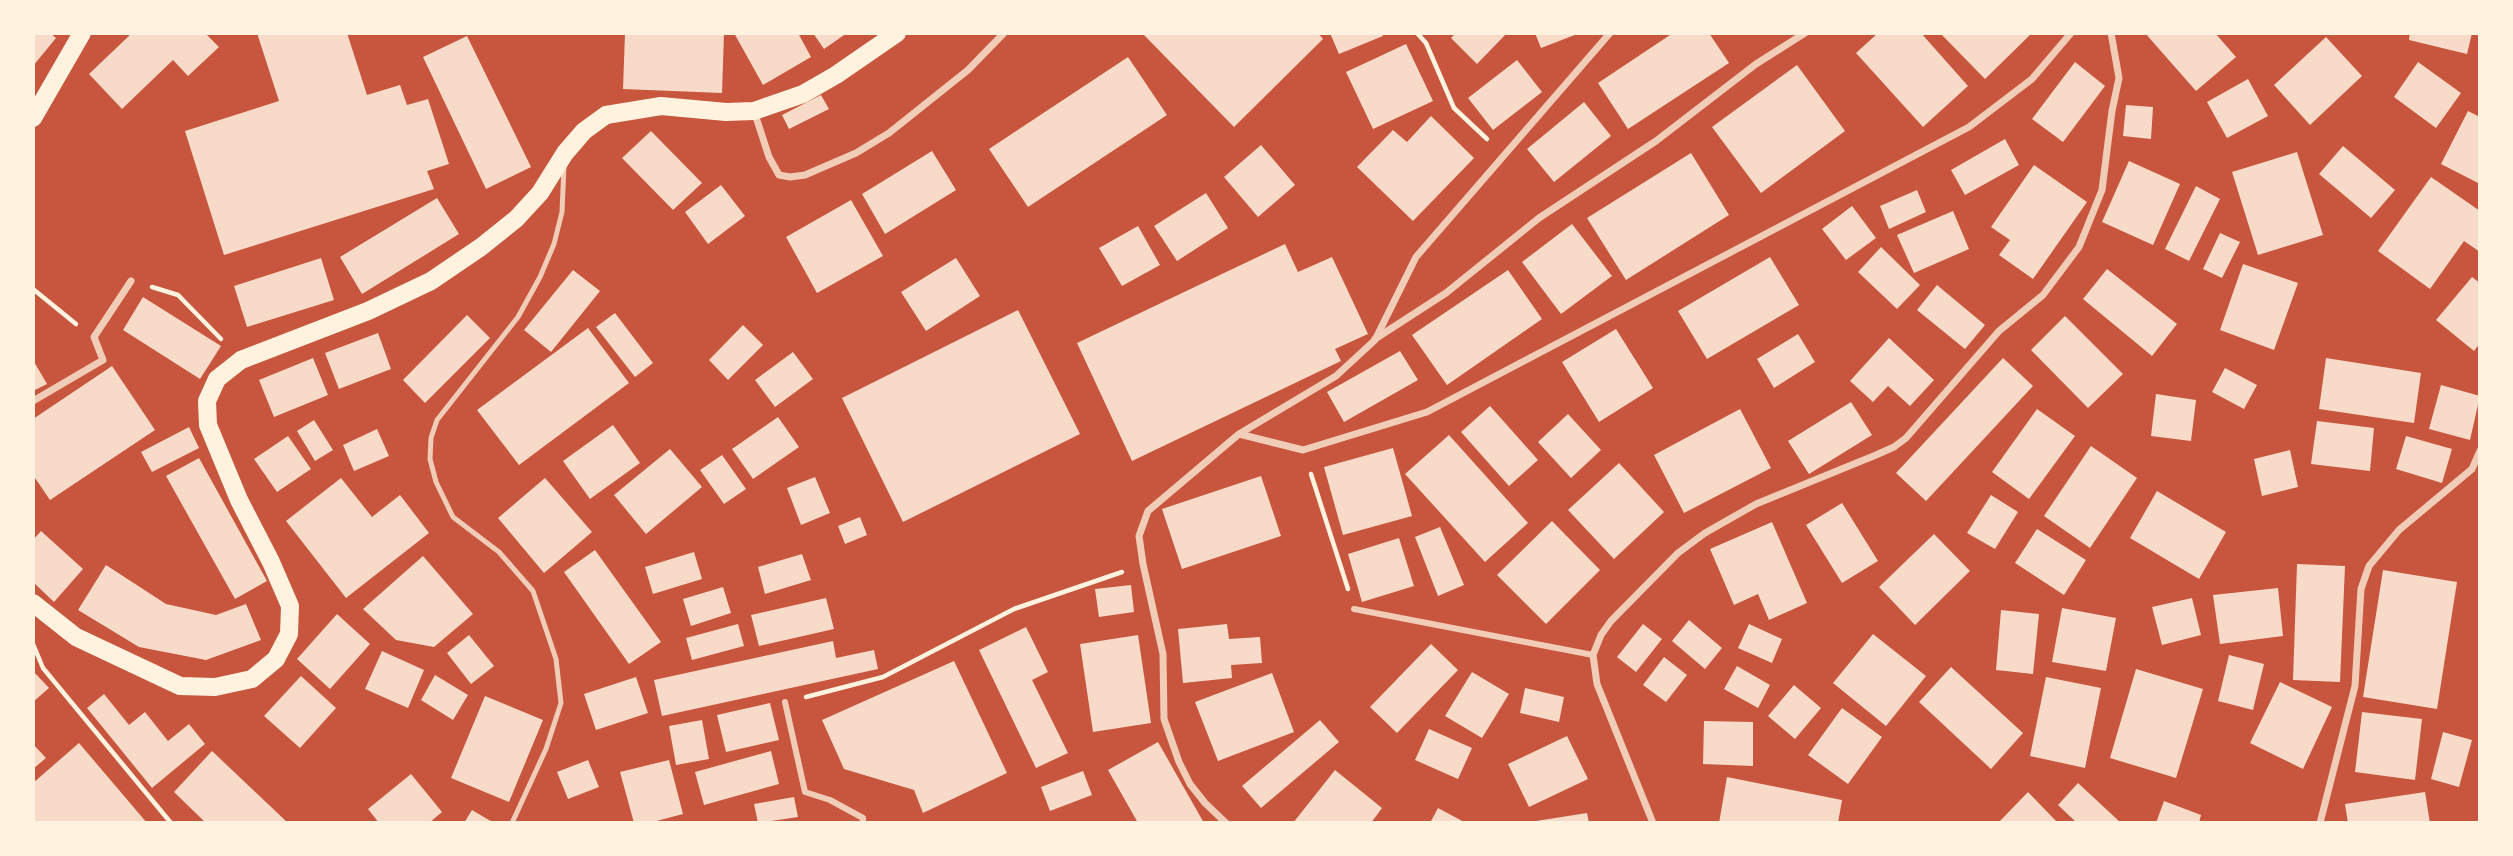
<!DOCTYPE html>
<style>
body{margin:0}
#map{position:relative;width:2513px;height:856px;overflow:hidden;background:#c8553d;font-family:"Roboto Serif",serif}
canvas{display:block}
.frame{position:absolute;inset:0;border:35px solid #fff3e0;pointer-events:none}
</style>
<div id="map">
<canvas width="2513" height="856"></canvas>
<div class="frame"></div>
</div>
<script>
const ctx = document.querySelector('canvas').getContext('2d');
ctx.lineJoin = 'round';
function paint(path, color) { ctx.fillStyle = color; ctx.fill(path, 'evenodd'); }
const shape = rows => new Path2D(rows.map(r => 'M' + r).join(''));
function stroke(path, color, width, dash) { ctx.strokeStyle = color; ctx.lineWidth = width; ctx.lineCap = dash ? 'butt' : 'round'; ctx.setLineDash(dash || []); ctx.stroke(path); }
paint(shape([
 [33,33,50,33,56,38,33,66],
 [132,33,205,33,219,47,188,76,173,60,122,109,89,74],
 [257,33,347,33,367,95,400,85,407,105,428,99,449,164,427,171,434,189,224,255,185,131,279,101],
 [625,33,724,33,722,93,623,89],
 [734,33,798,33,811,57,763,85],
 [813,33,847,33,824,49],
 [1142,33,1318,33,1323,39,1234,127],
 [1330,33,1381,33,1383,36,1339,54],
 [1456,33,1507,33,1477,64,1451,38],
 [1535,33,1580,33,1541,48],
 [1673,33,1709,33,1729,63,1628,129,1598,83],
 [1878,33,1921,33,1968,86,1923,127,1856,53],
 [1940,33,2032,33,1985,79],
 [2145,33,2215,33,2236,57,2196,91],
 [2410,33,2472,33,2467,54,2409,40],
 [467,36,531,167,486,189,423,57],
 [2326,37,2362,76,2310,125,2274,85],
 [1406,44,1433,101,1373,129,1346,72],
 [1128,57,1167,115,1028,207,989,149],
 [1517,60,1542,92,1493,130,1468,98],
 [2075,62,2105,86,2063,142,2032,119],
 [2418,62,2461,93,2436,128,2394,97],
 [1797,65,1845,131,1761,193,1712,127],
 [2248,79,2268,116,2227,138,2207,102],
 [821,95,829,109,789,129,782,115],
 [1584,102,1611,136,1554,182,1527,149],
 [2126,105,2153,107,2151,139,2123,136],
 [2468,111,2480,117,2480,184,2441,164],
 [1431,116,1474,158,1413,221,1357,167,1393,130,1407,142],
 [651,131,702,183,673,210,622,158],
 [2005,139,2019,165,1965,195,1951,170],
 [1261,145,1295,185,1258,217,1224,177],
 [2343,146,2395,190,2371,218,2319,174],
 [932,151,956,190,885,234,862,194],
 [2297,152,2323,235,2258,255,2232,172],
 [1691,153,1729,215,1626,280,1587,218],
 [2129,161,2180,184,2153,245,2102,222],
 [2034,165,2087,202,2033,279,1999,255,2010,240,1991,227],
 [2431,177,2480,211,2480,252,2464,241,2430,289,2378,251],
 [721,185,745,216,708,244,685,212],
 [2196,186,2220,199,2189,261,2165,249],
 [1917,190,1926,212,1889,229,1880,206],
 [1206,193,1228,228,1177,261,1154,226],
 [437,198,459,234,362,294,340,257],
 [851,200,883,256,817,293,786,237],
 [1852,206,1876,238,1846,260,1822,229],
 [1953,211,1969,249,1914,273,1897,235],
 [1572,224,1612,276,1561,314,1522,262],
 [1138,226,1160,265,1122,286,1099,248],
 [2220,233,2240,242,2222,278,2203,269],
 [1285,244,1298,272,1332,257,1368,334,1335,349,1341,361,1132,461,1077,343],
 [1881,247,1920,285,1897,309,1858,272],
 [1770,257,1799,305,1707,359,1678,311],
 [321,258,334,300,247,327,234,286],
 [956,258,980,296,926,331,901,292],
 [2243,264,2298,283,2274,350,2220,330],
 [2107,269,2177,324,2152,356,2083,299],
 [573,270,600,291,551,352,524,330],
 [1508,270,1542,319,1447,385,1412,335],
 [2472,277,2480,283,2480,343,2474,351,2436,320],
 [1937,285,1985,325,1965,349,1917,310],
 [143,297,221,346,200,379,123,330],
 [1018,310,1080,434,903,522,842,398],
 [615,313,653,363,635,377,596,327],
 [467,315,490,338,425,403,403,380],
 [2065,316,2123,374,2088,408,2031,350],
 [743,325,763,345,728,380,709,360],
 [588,328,629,383,519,465,477,410],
 [1616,329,1653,388,1599,422,1562,362],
 [378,333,391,369,339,389,325,353],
 [1798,334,1815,362,1774,388,1757,359],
 [1889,338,1934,380,1910,406,1888,386,1873,402,1850,381],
 [1400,351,1418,380,1344,422,1327,392],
 [793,352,813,379,775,407,755,380],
 [313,358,328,395,274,417,259,380],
 [2003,358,2033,386,1926,501,1896,473],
 [2326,358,2421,373,2414,423,2319,409],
 [33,360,47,384,33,391],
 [112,366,155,430,50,500,33,475,33,419],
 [2225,368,2257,385,2244,409,2212,392],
 [2441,385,2480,396,2470,440,2429,429],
 [2156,394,2196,400,2191,441,2151,436],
 [1851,402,1872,435,1809,474,1788,441],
 [1490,406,1538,460,1509,486,1461,432],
 [1740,409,1771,468,1684,513,1654,455],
 [2037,409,2075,436,2029,499,1992,472],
 [1568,414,1601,450,1571,478,1538,442],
 [778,417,799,447,753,479,732,449],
 [314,420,333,450,315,461,297,431],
 [2317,421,2374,428,2370,471,2311,464],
 [613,425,640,463,590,499,563,461],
 [189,427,199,448,152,472,141,452],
 [377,429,389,456,354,471,343,445],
 [1449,435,1528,523,1485,562,1405,474],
 [288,436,311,469,277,492,254,459],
 [2406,436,2452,449,2442,483,2396,469],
 [2091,446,2137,478,2090,548,2044,516],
 [1393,448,1412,516,1343,535,1324,467],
 [670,449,702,487,646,534,614,495],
 [2290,450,2298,487,2262,496,2254,459],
 [722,455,746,489,724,504,700,470],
 [199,458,267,581,235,599,166,476],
 [1619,463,1664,512,1614,559,1568,510],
 [1261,476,1281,536,1182,569,1162,509],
 [815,477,830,513,801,525,787,488],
 [341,478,372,517,400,495,429,533,346,598,286,521],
 [545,478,592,532,544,573,498,518],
 [2157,491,2226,532,2199,579,2130,538],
 [1991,495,2018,512,1995,549,1967,533],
 [1842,503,1878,561,1842,583,1806,525],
 [860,517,867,535,845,544,838,526],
 [1552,521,1600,570,1546,624,1497,575],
 [1772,522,1807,603,1769,620,1758,594,1734,605,1710,549],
 [1440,527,1464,585,1438,596,1415,537],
 [2037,529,2086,560,2064,595,2015,563],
 [41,531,83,569,54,602,33,582,33,540],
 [1934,534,1970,571,1915,625,1879,587],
 [1399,538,1414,586,1362,602,1348,554],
 [595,550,661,642,629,664,564,572],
 [694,552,702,579,653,594,645,567],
 [802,554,811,580,765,594,758,567],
 [423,556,473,614,434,647,396,640,363,609],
 [2297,564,2345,566,2340,682,2293,680],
 [106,565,166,604,216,615,246,604,261,640,206,660,139,647,78,610],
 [2383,570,2457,582,2437,709,2363,697],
 [1131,585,1134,612,1099,617,1095,589],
 [723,587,731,613,691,626,683,599],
 [2278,588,2283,636,2220,644,2213,595],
 [826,598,834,629,759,646,751,615],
 [2192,598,2201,635,2162,645,2152,607],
 [2062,608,2116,618,2106,671,2052,662],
 [2001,610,2039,614,2033,674,1996,670],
 [337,614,370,644,330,689,297,659],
 [1689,620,1722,648,1705,669,1672,641],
 [738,624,744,646,692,660,686,638],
 [1227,624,1229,639,1260,637,1262,663,1231,665,1232,678,1183,683,1178,629],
 [1643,624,1662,639,1636,672,1617,657],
 [1749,624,1782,639,1772,663,1738,648],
 [1026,627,1048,672,1032,680,1068,753,1036,768,979,650],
 [1873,634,1926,676,1886,726,1833,683],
 [469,635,494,666,471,684,447,653],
 [1138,635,1151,723,1093,732,1080,644],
 [833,641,836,658,874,650,878,669,662,716,654,680],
 [1431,644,1458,670,1397,733,1370,707],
 [382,651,424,670,408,708,365,689],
 [2229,655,2264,664,2253,710,2218,701],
 [1664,657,1687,675,1666,702,1643,685],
 [954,661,1007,773,923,813,914,790,844,769,822,720],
 [1737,666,1770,685,1758,708,1724,689],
 [1951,667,2023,733,1991,769,1919,702],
 [2136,669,2203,689,2176,778,2110,758],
 [33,671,49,688,33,702],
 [1472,672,1509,694,1482,738,1445,716],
 [1272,673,1294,732,1218,761,1195,702],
 [435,675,468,695,453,720,421,700],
 [301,676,336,708,300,748,264,716],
 [636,677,648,713,596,730,584,694],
 [2046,677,2101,688,2085,768,2030,756],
 [2280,682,2332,707,2303,769,2250,743],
 [1794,685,1821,708,1795,739,1768,716],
 [1525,688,1564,697,1559,722,1520,713],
 [104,694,129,725,145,712,168,741,189,724,205,744,152,788,87,708],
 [485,696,543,720,509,802,451,778],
 [770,703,779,740,726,752,717,715],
 [1842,708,1882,737,1848,784,1808,755],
 [2362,712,2422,719,2415,780,2355,772],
 [702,720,709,759,676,765,669,726],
 [1320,720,1339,742,1261,808,1242,786],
 [1704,721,1753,722,1753,766,1703,764],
 [1429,729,1472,748,1458,779,1415,760],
 [2443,732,2472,740,2459,787,2431,779],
 [1567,736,1588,779,1529,807,1508,764],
 [1158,742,1204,823,1138,823,1108,770],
 [79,743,147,823,33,823,33,783],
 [33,744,46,758,33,769],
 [212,751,288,823,206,823,174,792],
 [771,751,779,784,704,805,695,772],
 [588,760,599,787,568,799,557,772],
 [669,760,683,814,649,823,634,823,620,772],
 [1335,770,1382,808,1371,823,1293,823],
 [1083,771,1092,795,1050,811,1041,787],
 [411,774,442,812,429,823,379,823,368,809],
 [1727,777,1842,800,1838,823,1719,823],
 [2078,783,2121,823,2077,823,2058,805],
 [2028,792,2058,823,1998,823],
 [2425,792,2430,823,2348,823,2345,804],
 [794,797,798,817,758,823,754,804],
 [2164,801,2201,815,2199,823,2156,823],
 [1438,808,1466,823,1430,823],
 [472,810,494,823,464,823],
 [1587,813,1589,823,1536,823,1536,821]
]), '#f7dbc8');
stroke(shape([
 [1417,33,1426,43,1454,108,1487,139],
 [152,287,178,295,221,339],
 [33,289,76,324],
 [1311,474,1348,589],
 [33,644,43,668,171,823],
 [806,697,883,677,1014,609,1122,572]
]), '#fff3e0', 4.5);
stroke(shape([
 [512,823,546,749,561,703,556,659,533,591,499,552,453,517,436,482,430,459,431,438,437,420,518,317,540,277,554,244,562,212,564,166]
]), '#f1ccb7', 5);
stroke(shape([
 [1354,609,1593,655],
 [785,702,805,792,830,800,863,818,863,823]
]), '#f1ccb7', 6);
stroke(shape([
 [754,111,769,157,779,175,790,177,805,175,856,153,889,133,968,70,1004,33],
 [1375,339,1446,293,1539,218,1656,141,1756,64,1805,33],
 [33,401,103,360,94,337,131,281],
 [1239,434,1303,450,1427,412,1969,127,2032,79,2071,33],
 [1226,823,1205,803,1190,784,1179,762,1164,719,1163,654,1143,564,1139,536,1148,511,1239,434,1336,376,1375,340,1416,257,1610,33],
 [1653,823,1597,684,1593,655,1601,635,1611,621,1678,553,1705,533,1756,504,1876,455,1894,447,1906,438,1999,331,2043,295,2079,247,2102,190,2112,111,2119,78,2111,33],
 [2320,823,2355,686,2361,589,2369,566,2399,530,2472,469,2480,451]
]), '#f1ccb7', 7);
stroke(shape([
 [33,118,82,33],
 [33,603,76,637,180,686,215,687,252,679,276,659,289,634,290,606,271,562,239,500,208,425,207,401,217,379,241,360,368,311,431,281,481,247,516,219,540,193,565,153,584,131,606,115,661,106,726,112,754,111,803,94,836,75,897,33]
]), '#fff3e0', 18);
</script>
